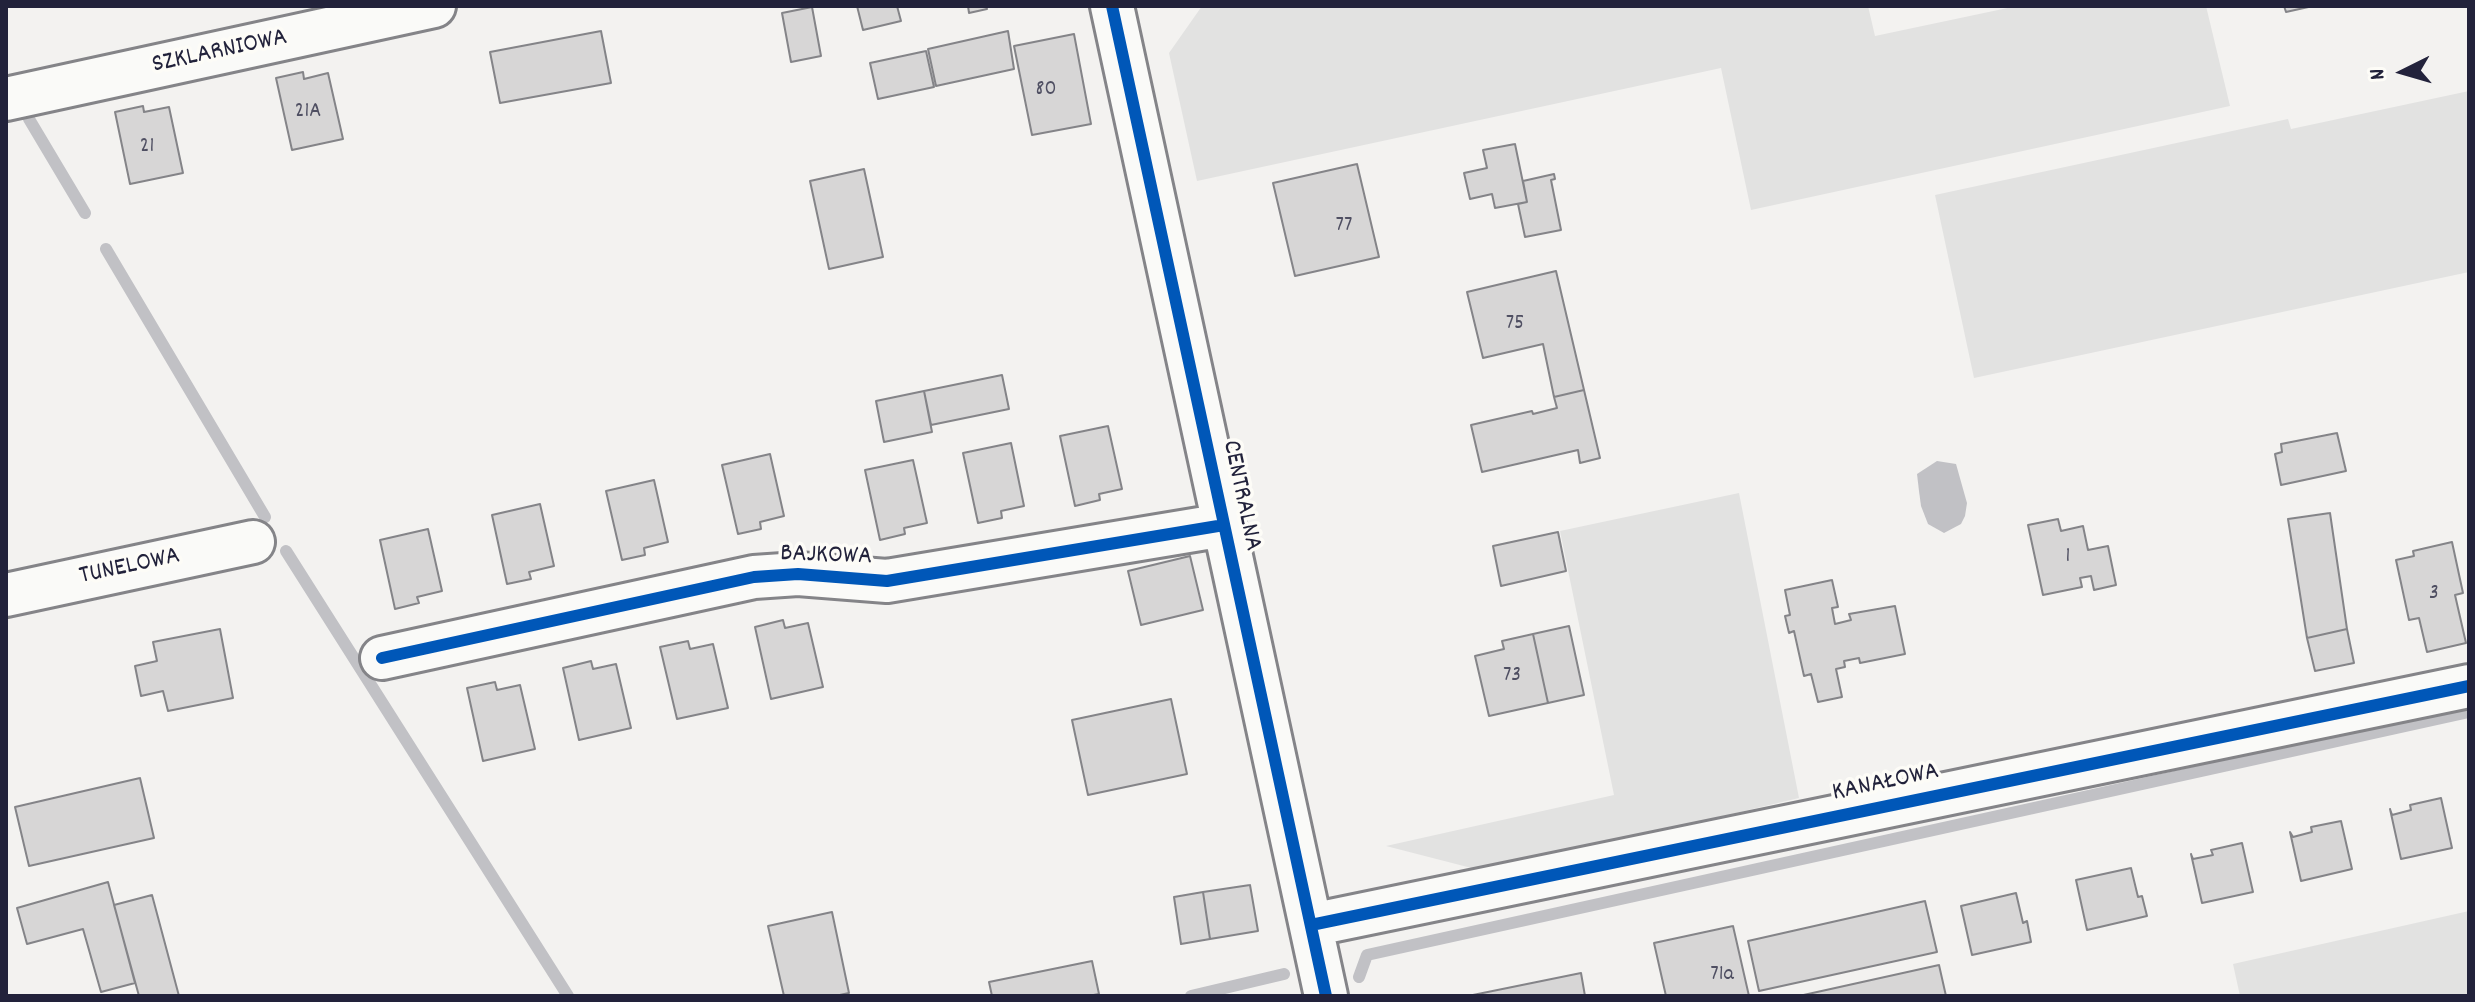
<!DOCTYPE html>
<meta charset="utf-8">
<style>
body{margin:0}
#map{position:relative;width:2475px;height:1002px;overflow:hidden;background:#f3f2f0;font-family:Dekko,sans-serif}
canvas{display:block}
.frame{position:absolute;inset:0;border:8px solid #22223b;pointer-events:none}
.north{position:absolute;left:2363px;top:32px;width:80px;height:80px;-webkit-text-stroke:6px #fdfcf7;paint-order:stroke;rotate:265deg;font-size:22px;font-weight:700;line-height:32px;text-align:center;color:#22223b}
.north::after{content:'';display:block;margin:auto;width:28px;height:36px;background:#22223b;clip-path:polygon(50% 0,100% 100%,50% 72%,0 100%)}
</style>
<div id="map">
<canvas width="2475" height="1002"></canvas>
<div class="frame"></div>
<div class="north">N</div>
</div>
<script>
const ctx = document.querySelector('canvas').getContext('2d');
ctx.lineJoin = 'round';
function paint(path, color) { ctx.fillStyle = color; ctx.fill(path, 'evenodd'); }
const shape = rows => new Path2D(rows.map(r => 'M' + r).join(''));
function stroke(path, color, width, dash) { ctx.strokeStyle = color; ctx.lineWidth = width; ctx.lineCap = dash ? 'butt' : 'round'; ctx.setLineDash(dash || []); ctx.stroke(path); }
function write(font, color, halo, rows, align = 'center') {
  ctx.font = font + ' Dekko,sans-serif'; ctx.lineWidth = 7; ctx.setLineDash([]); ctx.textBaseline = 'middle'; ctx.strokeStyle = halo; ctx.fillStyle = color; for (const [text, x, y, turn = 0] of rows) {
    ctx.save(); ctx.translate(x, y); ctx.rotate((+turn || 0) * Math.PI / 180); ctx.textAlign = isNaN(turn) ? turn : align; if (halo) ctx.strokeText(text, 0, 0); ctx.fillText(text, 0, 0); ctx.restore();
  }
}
paint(shape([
 [1202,6,1868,6,1875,36,2017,6,2206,6,2230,106,1751,210,1721,68,1197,181,1169,53],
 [2469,91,2469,272,1974,378,1935,195,2288,119,2291,129],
 [1739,493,1799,798,1487,872,1386,846,1614,795,1560,531],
 [2469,911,2469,996,2240,996,2233,964]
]), '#e2e2e1');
paint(shape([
 [1937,461,1956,464,1967,503,1965,516,1961,524,1944,533,1928,524,1921,506,1919,491,1917,474]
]), '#c1c1c5');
stroke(shape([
 [29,119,85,213],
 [106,249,265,517],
 [286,551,568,996],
 [1359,977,1367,955,2469,712],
 [1191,996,1284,974]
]), '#c1c1c5', 12);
const building = shape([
 [857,6,897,6,901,21,863,30,857,6],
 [968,6,986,6,987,9,969,13,968,6],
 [2284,6,2313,6,2286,12,2284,6],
 [812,7,821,56,791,62,782,13,812,7],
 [601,31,611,83,500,103,490,52,601,31],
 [1008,31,1014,69,936,86,928,49,1008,31],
 [1074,34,1091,124,1032,135,1014,46,1074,34],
 [926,51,934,87,878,99,870,63,926,51],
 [303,72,304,79,328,73,343,139,292,150,276,78,303,72],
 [143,106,144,112,169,107,183,173,130,184,115,112,143,106],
 [1515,144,1527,202,1495,208,1492,194,1470,199,1464,173,1487,168,1483,150,1515,144],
 [1357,164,1379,257,1295,276,1273,183,1357,164],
 [864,169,883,257,829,269,810,181,864,169],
 [1554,174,1555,179,1551,180,1561,230,1525,237,1518,204,1527,202,1523,181,1554,174],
 [1556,271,1584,390,1554,397,1543,344,1483,358,1467,292,1556,271],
 [1002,375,1009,409,931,425,924,391,1002,375],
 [1584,390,1600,458,1580,463,1578,450,1482,472,1471,425,1532,411,1533,414,1557,408,1554,397,1584,390],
 [924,391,932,432,884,442,876,401,924,391],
 [1108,426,1122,489,1099,494,1100,500,1075,506,1060,436,1108,426],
 [2337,433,2346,471,2281,485,2275,454,2282,452,2281,444,2337,433],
 [1011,443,1024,506,1001,511,1002,518,978,523,963,453,1011,443],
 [770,454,784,516,760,522,761,529,738,534,722,465,770,454],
 [913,460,927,523,904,528,905,534,880,540,865,470,913,460],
 [654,480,668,542,644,548,645,555,622,560,606,491,654,480],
 [540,504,554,566,529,572,531,579,507,584,492,515,540,504],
 [2330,513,2347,629,2307,638,2288,519,2330,513],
 [2058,519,2061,531,2083,526,2088,550,2108,546,2116,585,2094,590,2091,576,2080,578,2082,587,2043,595,2028,525,2058,519],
 [428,529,442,591,417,597,419,603,395,609,380,540,428,529],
 [1558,532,1566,571,1501,586,1493,546,1558,532],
 [2452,542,2463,593,2455,595,2466,643,2427,652,2419,618,2409,620,2396,560,2414,556,2413,551,2452,542],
 [1190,556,1203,610,1141,625,1128,571,1190,556],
 [1832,580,1838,607,1832,608,1835,624,1851,620,1849,614,1895,606,1905,654,1860,663,1859,658,1844,661,1845,667,1836,669,1842,697,1818,702,1811,674,1804,676,1794,631,1789,633,1785,616,1790,615,1785,590,1832,580],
 [783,620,785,628,808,623,823,687,771,699,755,627,783,620],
 [1569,626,1584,695,1548,703,1533,634,1569,626],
 [220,629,233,698,168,711,163,691,141,696,135,666,157,661,153,642,220,629],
 [2347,629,2354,663,2315,671,2307,638,2347,629],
 [1533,634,1548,703,1489,716,1475,656,1504,649,1502,641,1533,634],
 [688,641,690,649,713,644,728,708,677,719,660,647,688,641],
 [591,661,593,669,616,664,631,728,579,740,563,668,591,661],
 [495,682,497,690,520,685,535,749,483,761,467,688,495,682],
 [1171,699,1187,774,1088,795,1072,720,1171,699],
 [140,778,154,838,29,866,15,807,140,778],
 [2441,798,2452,848,2401,859,2390,809,2392,815,2411,810,2410,805,2441,798],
 [2341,821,2352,869,2301,881,2290,832,2293,837,2312,832,2311,827,2341,821],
 [2242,843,2253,892,2202,903,2191,854,2193,859,2213,855,2211,850,2242,843],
 [2131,868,2138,897,2142,896,2147,916,2087,930,2076,880,2131,868],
 [108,882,135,983,101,992,83,929,27,944,17,908,108,882],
 [1250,885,1258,931,1210,939,1203,892,1250,885],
 [1203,892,1210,939,1181,944,1174,897,1203,892],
 [2016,893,2023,923,2027,921,2031,942,1972,955,1961,906,2016,893],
 [152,895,179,996,139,996,114,905,152,895],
 [1925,901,1937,952,1759,991,1748,941,1925,901],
 [832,912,849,993,835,996,784,996,768,926,832,912],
 [1733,926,1749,996,1666,996,1654,943,1733,926],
 [1092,961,1099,994,1088,996,992,996,989,982,1092,961],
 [1939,965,1946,996,1799,996,1939,965],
 [1581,973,1585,996,1468,996,1581,973]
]);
paint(building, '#d7d6d6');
stroke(building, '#848488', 2);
const minor = shape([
 [1112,6,1326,996],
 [6,99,434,6],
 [6,595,253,542],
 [382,658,754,577,798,574,887,581,1224,525],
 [1311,925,2469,686]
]);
stroke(minor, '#848488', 48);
stroke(minor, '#fafaf8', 42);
stroke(shape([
 [1112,6,1326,996],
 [382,658,754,577,798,574,887,581,1224,525],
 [1311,925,2469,686]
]), '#0057b8', 12);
write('22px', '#4f4f62', null, [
 ["80",1046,91],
 ["21A",308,113],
 ["21",147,148],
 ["77",1344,227],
 ["75",1515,325],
 ["1",2068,558],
 ["3",2434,595],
 ["73",1512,677],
 ["71a",1722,976]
]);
write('26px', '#22223b', '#fdfcf7', [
 ["SZKLARNIOWA",220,53,-12],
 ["CENTRALNA",1240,496,78],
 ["BAJKOWA",826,557,2],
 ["TUNELOWA",130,568,-12],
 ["KANAŁOWA",1886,784,-12]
]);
</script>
